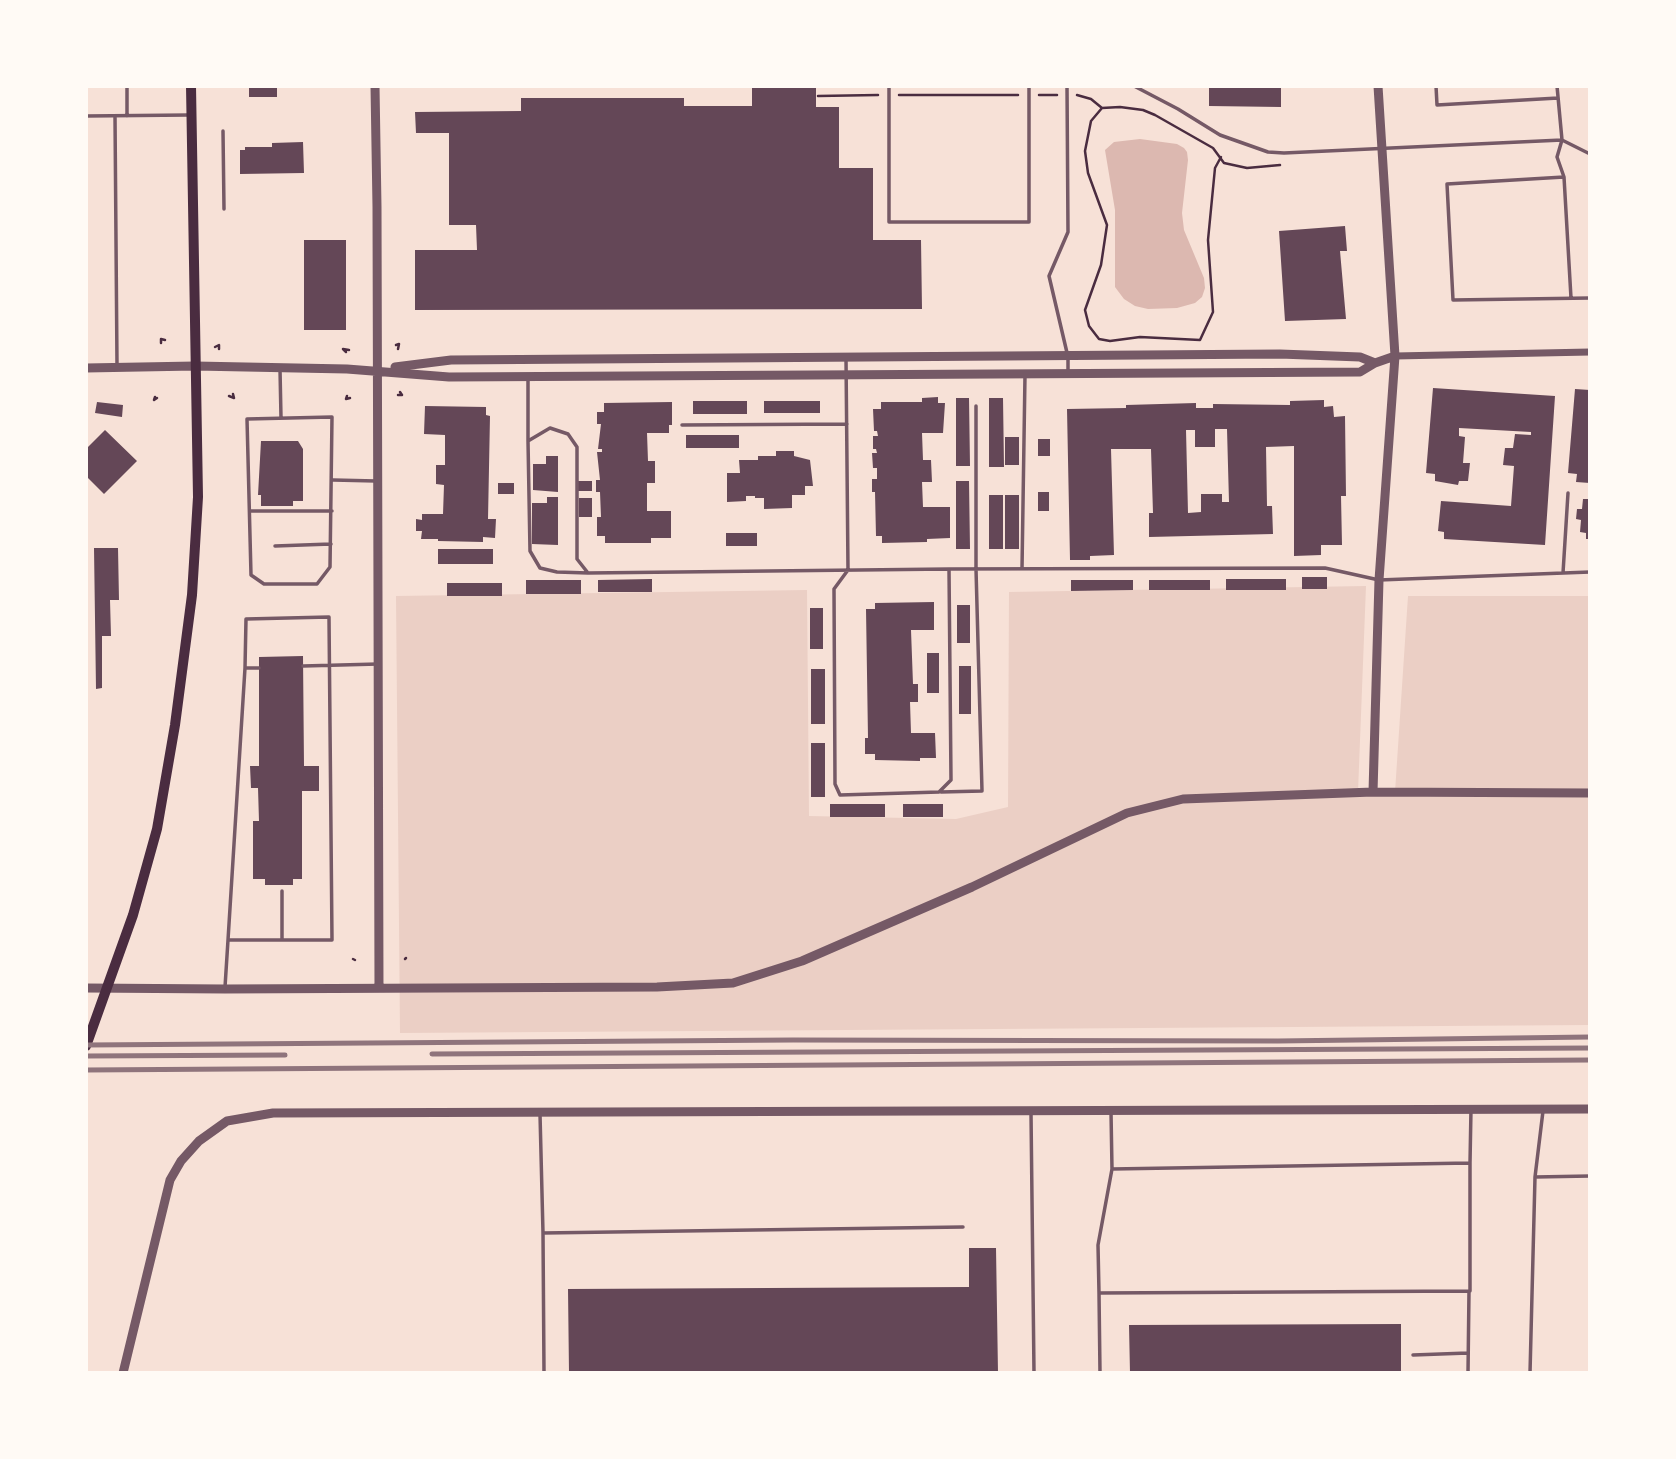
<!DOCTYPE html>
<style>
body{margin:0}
#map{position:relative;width:1676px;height:1459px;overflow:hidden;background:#f7e1d7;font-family:Figtree,sans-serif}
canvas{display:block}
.frame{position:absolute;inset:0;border:88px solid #fffaf5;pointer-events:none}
</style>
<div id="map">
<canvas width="1676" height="1459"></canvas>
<div class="frame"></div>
</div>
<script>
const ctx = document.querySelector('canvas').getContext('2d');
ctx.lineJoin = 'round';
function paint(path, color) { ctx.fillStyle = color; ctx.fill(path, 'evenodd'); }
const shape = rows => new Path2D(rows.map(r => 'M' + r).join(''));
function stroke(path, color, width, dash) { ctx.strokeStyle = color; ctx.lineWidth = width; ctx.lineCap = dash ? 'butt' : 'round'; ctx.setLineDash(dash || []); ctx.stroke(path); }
paint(shape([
 [1366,586,1358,792,1395,792,1408,596,1590,596,1590,833,1588,857,1590,865,1590,1025,400,1033,396,596,807,590,809,816,956,819,1008,807,1009,592]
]), '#ebcfc5');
paint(shape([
 [1140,139,1177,144,1184,148,1187,152,1188,160,1182,213,1184,230,1204,278,1205,288,1202,297,1195,303,1177,308,1148,309,1135,306,1124,299,1115,287,1115,210,1105,150,1114,142]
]), '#dcb8b0');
paint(shape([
 [249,86,277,86,277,97,249,97],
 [752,86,816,86,816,107,839,107,839,168,873,168,873,240,921,240,922,309,415,310,415,250,477,250,476,225,449,225,449,133,416,133,415,112,521,111,521,98,684,98,684,106,752,106],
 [1209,86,1281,86,1281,107,1209,106],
 [303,142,304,173,240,174,240,150,245,150,245,147,272,147,272,143],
 [1345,226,1347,251,1340,251,1346,319,1285,321,1279,231],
 [304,240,346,240,346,330,304,330],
 [1433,388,1555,396,1545,545,1444,539,1444,532,1438,531,1441,501,1511,506,1514,466,1503,465,1505,448,1513,448,1515,434,1531,435,1531,432,1459,428,1459,436,1465,437,1463,463,1470,463,1468,481,1459,481,1458,485,1435,481,1435,474,1426,473],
 [1575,389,1590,390,1590,483,1576,482,1577,474,1568,473],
 [938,397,938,403,945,403,943,433,922,433,923,460,931,460,932,482,922,482,923,507,950,507,950,538,927,539,927,542,882,543,882,536,876,536,875,492,872,492,872,479,877,479,877,468,873,468,872,453,877,453,876,449,873,449,873,436,878,436,877,431,874,431,873,409,881,409,881,402,922,402,922,398],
 [956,398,969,398,970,466,956,466],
 [989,398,1003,398,1004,467,989,467],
 [1324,400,1324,407,1333,406,1334,417,1345,416,1346,496,1341,496,1342,545,1321,545,1321,555,1294,556,1294,446,1266,447,1267,506,1272,506,1273,534,1149,537,1149,513,1153,513,1151,449,1111,449,1114,555,1090,556,1090,560,1070,560,1067,409,1126,408,1126,405,1196,403,1196,408,1213,408,1213,404,1290,405,1290,401],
 [1215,429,1227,429,1229,502,1222,502,1222,494,1201,494,1201,512,1188,513,1186,430,1195,430,1195,447,1215,447],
 [693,401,747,401,747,414,693,414],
 [764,401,820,401,820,413,764,413],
 [97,402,123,405,122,417,95,413],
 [672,402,672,425,669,425,669,433,647,433,648,461,655,461,655,483,647,483,647,511,671,511,671,538,651,538,651,543,605,543,605,536,597,536,597,517,601,517,600,492,596,492,596,480,600,480,597,452,602,452,602,449,598,449,601,424,597,424,597,412,604,412,604,403],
 [425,406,486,407,486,415,490,416,488,519,496,519,495,538,483,537,483,542,438,541,438,539,421,539,422,531,416,531,416,519,422,520,422,514,443,514,444,485,436,484,436,465,445,465,445,435,424,434],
 [105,430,137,461,104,494,86,476,86,449],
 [686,435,739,435,739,448,686,448],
 [1005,437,1019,437,1019,465,1005,465],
 [1038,439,1050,439,1050,456,1038,456],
 [261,441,298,441,303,449,303,501,293,501,293,506,261,506,261,495,258,495],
 [776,451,794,451,794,456,810,460,813,486,805,486,805,495,792,495,792,508,764,509,764,498,755,498,755,496,746,496,746,501,727,502,727,473,740,473,739,460,758,460,758,456,776,456],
 [546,456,558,456,558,492,533,490,533,464,546,464],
 [578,481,592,481,592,491,578,491],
 [956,481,969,481,970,549,956,549],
 [498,483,514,483,514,494,498,494],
 [1038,492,1049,492,1049,511,1038,511],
 [989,495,1003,495,1003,549,989,549],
 [1005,495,1019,495,1019,549,1005,549],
 [547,497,558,497,558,545,532,544,532,503,547,503],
 [579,498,592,498,592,517,579,517],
 [1583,499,1590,499,1590,539,1586,539,1586,533,1580,532,1581,520,1576,519,1577,509,1582,509],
 [726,533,757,533,757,546,726,546],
 [94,548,118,548,119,600,110,600,111,636,102,636,102,688,96,689],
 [438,549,493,549,493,564,438,564],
 [1302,577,1327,577,1327,589,1302,589],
 [652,579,652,592,598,592,598,580],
 [1226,579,1286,579,1286,590,1226,590],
 [526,580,581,580,581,594,526,594],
 [1071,580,1133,580,1133,590,1071,591],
 [1149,580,1210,580,1210,590,1149,590],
 [447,583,502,583,502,596,447,596],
 [934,602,934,630,911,630,913,684,918,684,918,702,910,702,911,733,935,733,936,758,920,758,920,761,875,760,875,754,865,754,865,738,868,738,866,609,875,609,875,603],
 [957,605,970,605,970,643,957,643],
 [810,608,823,608,823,649,810,649],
 [927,653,939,653,939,693,927,693],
 [303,656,304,766,319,766,319,791,302,791,302,879,293,879,293,885,265,885,265,879,253,879,253,821,259,821,258,788,251,788,250,766,259,766,259,657],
 [959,666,971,666,971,714,959,714],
 [811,669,825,669,825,724,811,724],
 [811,743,825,743,825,797,811,797],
 [830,804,885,804,885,817,830,817],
 [903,804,943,804,943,817,903,817],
 [969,1248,996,1248,998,1373,569,1373,568,1289,969,1287],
 [1401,1324,1401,1373,1130,1373,1129,1325]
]), '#644757');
stroke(shape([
 [899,95,1018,95],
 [1039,95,1057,95],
 [1077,95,1091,99,1102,108,1120,107,1143,110,1155,115,1213,148,1224,163,1247,168,1280,165],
 [818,96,878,95],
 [1102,108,1091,121,1085,151,1088,173,1107,225,1101,265,1085,310,1089,326,1099,339,1110,341,1140,337,1200,340,1213,312,1208,240,1215,168,1221,157],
 [161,343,161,339,165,340],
 [396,345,399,344,398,349],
 [215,347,219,345,219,349],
 [346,352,343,349,349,350],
 [398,395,402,395,400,392],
 [229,396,234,398,233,394],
 [347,396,346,399,350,398],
 [155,397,154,400,157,398],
 [353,959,355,960],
 [405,959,406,958]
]), '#4a2c40', 2.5);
stroke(shape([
 [127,86,127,116],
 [889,86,889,222,1029,222,1029,86],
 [1067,86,1068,232,1049,276,1068,357,1068,371],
 [1134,86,1178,109,1220,135,1268,152,1284,153,1562,140,1557,86],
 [1436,86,1437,105,1558,98],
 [86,116,189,115],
 [115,116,117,365],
 [223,131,224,209],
 [1564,177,1447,184,1453,300,1590,298],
 [1571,298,1564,177,1557,157,1562,140,1590,154],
 [846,358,848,570,834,589,835,784,840,795,939,792,951,780,949,569,1325,568,1379,580,1590,572],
 [280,369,281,418],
 [332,417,330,567,317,584,264,584,251,575,247,419,332,417],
 [682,425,847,424],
 [528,441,528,377],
 [333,480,376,481],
 [250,511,332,511],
 [275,546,331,544],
 [1022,569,1025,375],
 [588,573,557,572,540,568,530,551,528,441,550,428,568,434,577,447,577,559,588,573,949,569],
 [1563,573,1568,493],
 [303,666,378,664],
 [245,668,259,668],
 [941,792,982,791,976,569,976,406],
 [282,891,282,940],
 [225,987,228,940,245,668,246,619,329,617,332,940,228,940],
 [1111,1112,1112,1169,1098,1245,1099,1293,1470,1291,1470,1163,1112,1169],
 [1031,1113,1034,1373],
 [540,1114,543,1233,963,1227],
 [1470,1163,1471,1109],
 [1535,1177,1590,1176],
 [543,1233,544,1373],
 [1099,1293,1100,1373],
 [1413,1355,1468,1353],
 [1468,1373,1469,1291],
 [1530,1373,1535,1177,1543,1111]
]), '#755966', 3.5);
stroke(shape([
 [1395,356,1590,352]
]), '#755966', 7);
stroke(shape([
 [375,86,377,207,379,988],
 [395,367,451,360,1280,354,1360,357,1375,363],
 [86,368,195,366,347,369,449,377,1360,372,1375,363,1395,356],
 [1373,792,1379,580,1395,356,1378,86],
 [86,988,225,989,657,987,733,983,802,961,972,887,1127,813,1183,799,1373,792,1590,793],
 [123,1373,170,1180,181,1161,199,1141,227,1121,273,1113,1590,1109]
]), '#755966', 9);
stroke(shape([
 [86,1046,133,915,157,829,175,725,192,595,198,497,191,86]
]), '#4a2c40', 10);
stroke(shape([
 [86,1045,793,1040,1278,1041,1590,1037],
 [432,1054,1590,1048],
 [86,1056,285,1055],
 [86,1070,1590,1060]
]), '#8f747c', 5);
</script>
